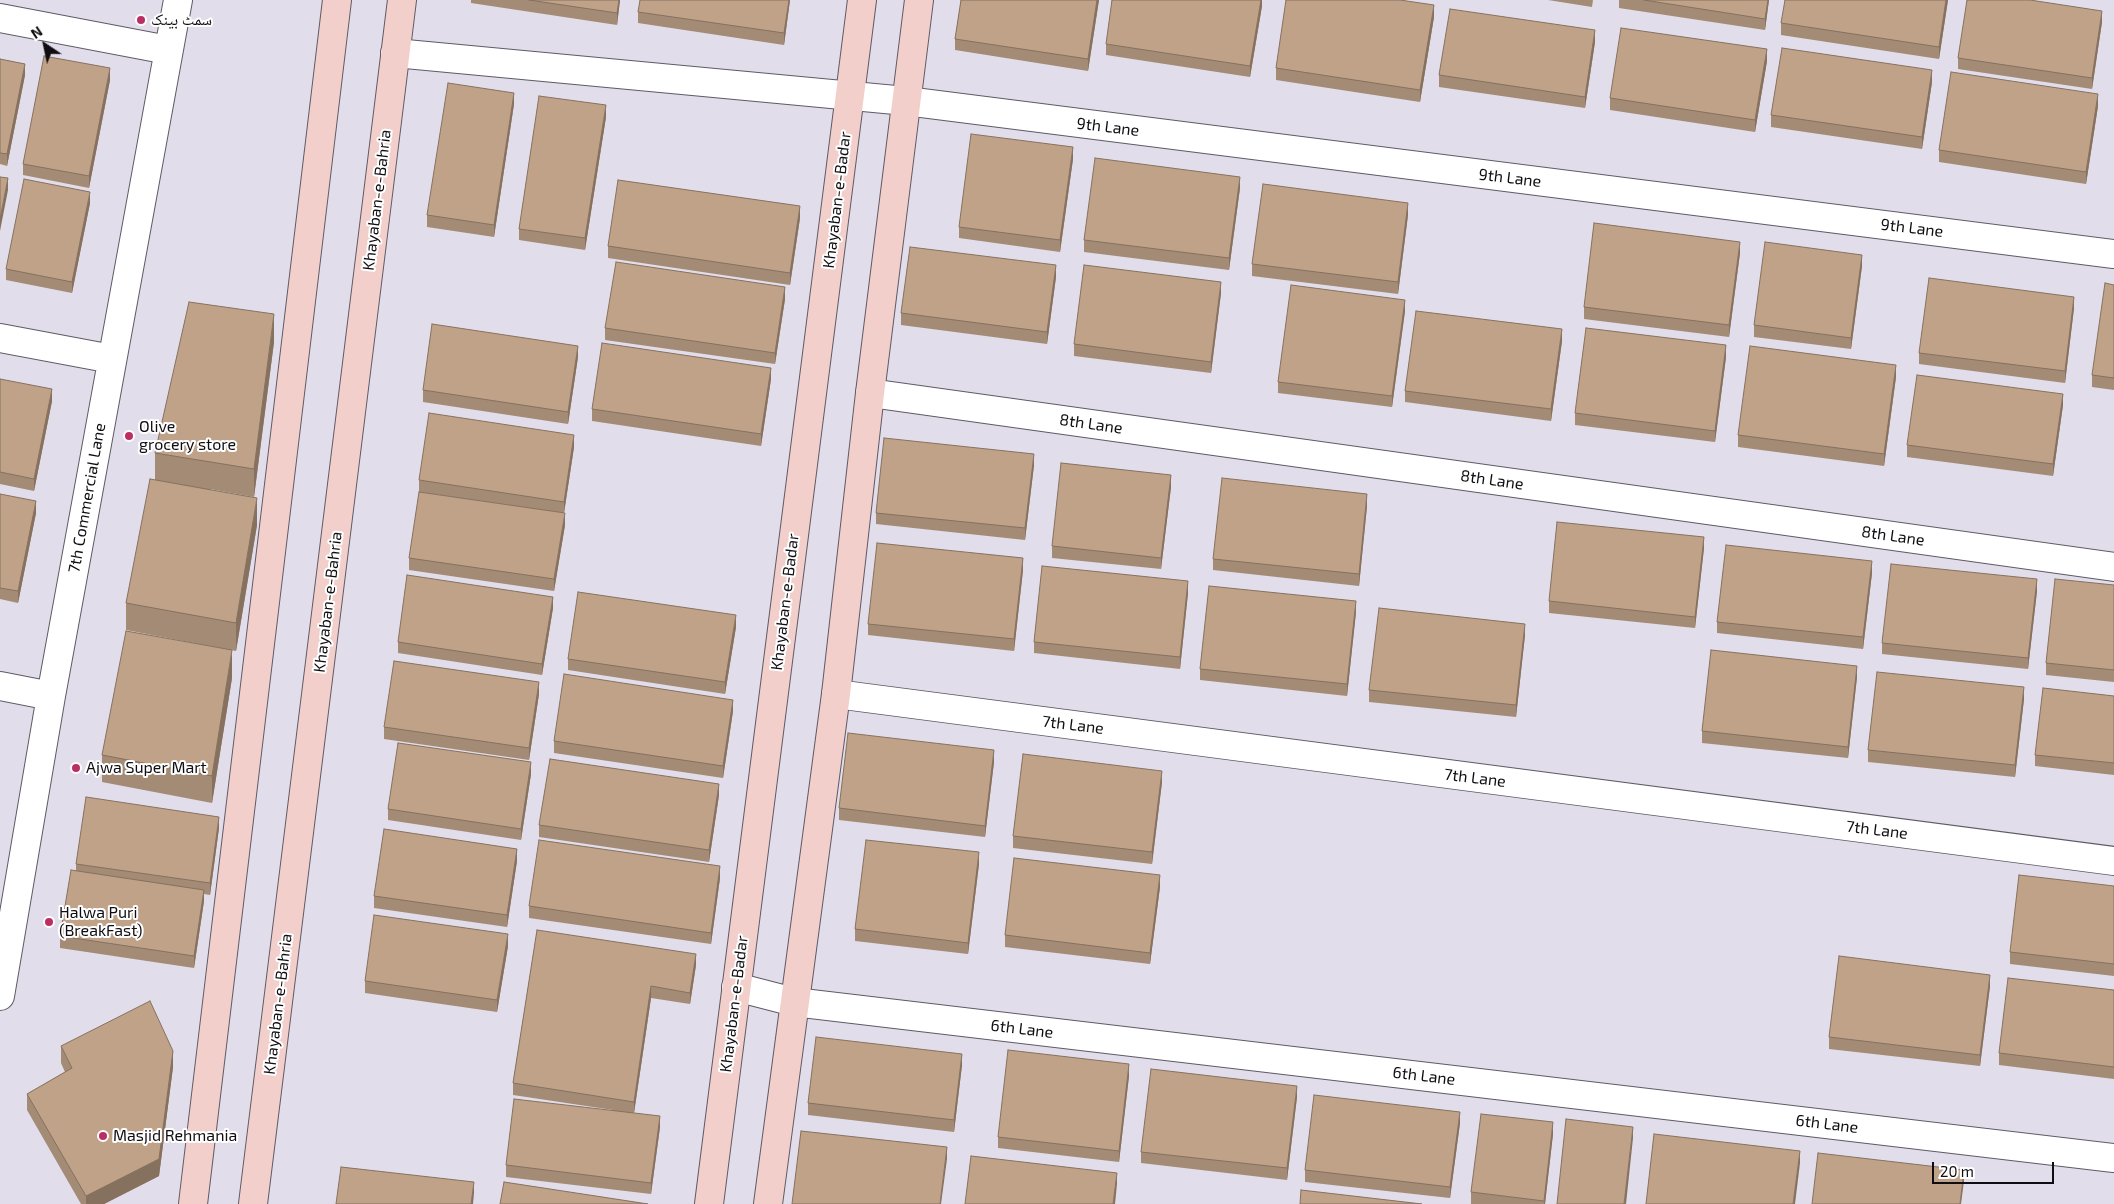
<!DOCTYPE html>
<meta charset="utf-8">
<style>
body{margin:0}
#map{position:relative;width:2114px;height:1204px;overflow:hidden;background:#e2ddea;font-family:"Exo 2",sans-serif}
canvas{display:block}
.north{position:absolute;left:20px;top:20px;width:50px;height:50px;-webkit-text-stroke:4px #fff;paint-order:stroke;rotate:326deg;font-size:14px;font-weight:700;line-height:20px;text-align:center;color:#0f0d11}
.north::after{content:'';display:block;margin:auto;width:18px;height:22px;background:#0f0d11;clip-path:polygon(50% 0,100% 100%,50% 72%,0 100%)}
.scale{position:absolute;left:1932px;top:1162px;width:122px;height:22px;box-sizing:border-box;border:2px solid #0f0d11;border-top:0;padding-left:6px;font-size:15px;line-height:18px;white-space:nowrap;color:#0f0d11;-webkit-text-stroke:4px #fff;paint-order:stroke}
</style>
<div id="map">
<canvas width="2114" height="1204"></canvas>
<div class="north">N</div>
<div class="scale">20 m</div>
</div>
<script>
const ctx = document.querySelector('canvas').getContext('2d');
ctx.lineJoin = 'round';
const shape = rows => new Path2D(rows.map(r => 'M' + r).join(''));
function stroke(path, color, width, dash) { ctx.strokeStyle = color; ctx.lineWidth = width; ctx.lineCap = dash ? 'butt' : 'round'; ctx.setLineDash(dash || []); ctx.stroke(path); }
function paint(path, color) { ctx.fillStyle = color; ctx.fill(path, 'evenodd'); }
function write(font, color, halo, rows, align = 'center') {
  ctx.font = font + ' "Exo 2","Noto Naskh Arabic",sans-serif'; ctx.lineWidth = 4; ctx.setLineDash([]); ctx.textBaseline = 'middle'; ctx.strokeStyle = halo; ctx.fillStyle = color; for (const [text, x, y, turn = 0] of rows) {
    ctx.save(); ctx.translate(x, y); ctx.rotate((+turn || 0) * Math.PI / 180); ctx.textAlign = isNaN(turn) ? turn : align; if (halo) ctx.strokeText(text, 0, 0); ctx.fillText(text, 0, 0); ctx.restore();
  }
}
const minor = shape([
 [0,18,168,50],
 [395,53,906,101,2114,254],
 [0,338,112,359],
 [870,393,2114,567],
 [0,686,51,696],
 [836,694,2114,861],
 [736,987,794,1002,2114,1158],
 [0,996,51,696,178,0]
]);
const secondary = shape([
 [193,1204,337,0],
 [253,1204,402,0],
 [709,1204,862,0],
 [768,1204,836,694,870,393,919,0]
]);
stroke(minor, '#5f5a65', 30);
stroke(secondary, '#5f5a65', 30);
stroke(minor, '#fff', 28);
stroke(secondary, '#f2cfca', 28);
paint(shape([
 [471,0,620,0,617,25,471,3],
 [790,0,784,45,638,23,638,12],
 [961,0,1099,0,1088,71,955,50,955,39],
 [1262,0,1262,6,1250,77,1106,55,1106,44],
 [1548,0,1593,0,1592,7],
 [1619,0,1769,0,1765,30,1619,8],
 [1948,0,1939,59,1781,35,1781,23],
 [1434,17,1420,102,1276,80,1276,68],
 [2102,22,2092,89,1958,69,1958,58],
 [1595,42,1585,108,1439,87,1439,75],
 [0,59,25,75,7,166,0,164],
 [1767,61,1755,132,1610,110,1610,98],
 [110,80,89,188,23,175,23,164],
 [1932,82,1922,149,1771,127,1771,115],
 [514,104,494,237,427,227,427,215],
 [2098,106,2086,184,1939,162,1939,150],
 [606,117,585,250,519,240,519,229],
 [1073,159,1060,252,959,238,959,227],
 [1240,188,1229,270,1084,252,1084,240],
 [90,203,72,293,6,280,6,269],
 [1408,215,1398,294,1252,276,1252,264],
 [800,218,790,285,608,258,608,246],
 [1740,253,1729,337,1584,319,1584,307],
 [1862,266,1851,349,1754,337,1754,325],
 [1056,277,1047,344,901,325,901,313],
 [2114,285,2114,390,2092,387,2092,375],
 [1221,293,1211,373,1074,356,1074,344],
 [785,299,775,364,605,340,605,328],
 [2074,308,2065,383,1919,364,1919,353],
 [1405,311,1392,407,1278,393,1278,382],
 [1562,341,1551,421,1405,402,1405,391],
 [274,342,254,497,210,489,257,525,236,651,126,630,126,603,155,480,155,453],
 [578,357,568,424,423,402,423,390],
 [1726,357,1715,442,1575,425,1575,413],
 [1896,377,1884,466,1738,447,1738,435],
 [0,379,52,401,34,491,0,484],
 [771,379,761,446,592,421,592,409],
 [2063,405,2053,476,1907,457,1907,445],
 [574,447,564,513,419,492,419,480],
 [1034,465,1025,540,876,524,876,513],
 [1171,487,1161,569,1052,558,1052,546],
 [0,494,36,513,18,603,0,599],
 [1367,506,1359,586,1213,570,1213,559],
 [565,525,554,591,409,570,409,558],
 [1704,548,1695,628,1549,613,1549,601],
 [1023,570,1014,651,868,635,868,624],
 [1872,573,1863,649,1717,633,1717,622],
 [2114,585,2114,682,2046,675,2046,663],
 [2037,591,2028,669,1882,654,1882,643],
 [1188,593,1180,669,1034,653,1034,642],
 [553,608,542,675,398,653,398,642],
 [1356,612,1347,696,1200,680,1200,669],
 [736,627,725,694,568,670,568,659],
 [1525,635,1516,717,1369,702,1369,690],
 [1857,677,1848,758,1702,743,1702,731],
 [232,678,212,803,102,782,102,755],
 [539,694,529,760,384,739,384,727],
 [2114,696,2114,775,2035,766,2035,755],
 [2024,699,2015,777,1868,762,1868,750],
 [733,711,723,778,554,753,554,741],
 [994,762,985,837,839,820,839,808],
 [531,774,521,840,388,820,388,809],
 [1162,782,1152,864,1013,848,1013,836],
 [719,795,709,862,539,837,539,825],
 [219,828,210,895,204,894,204,901,194,968,60,948,60,936,76,871,76,864],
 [517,861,507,927,374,908,374,896],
 [979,864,968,954,855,941,855,929],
 [720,878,711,944,529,918,529,906],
 [2114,886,2114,976,2010,964,2010,952],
 [1160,887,1150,964,1005,947,1005,935],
 [537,930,696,965,690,1004,651,998,634,1113,660,1127,651,1194,506,1177,506,1165,613,1110,513,1095,513,1083],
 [508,946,497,1012,365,993,365,981],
 [1990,986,1980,1066,1829,1049,1829,1037],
 [2114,990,2114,1079,1999,1065,1999,1053],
 [61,1046,173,1067,159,1176,104,1204,81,1204,27,1110,27,1094,65,1072,61,1063],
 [962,1065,954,1132,808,1115,808,1103],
 [1129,1076,1119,1162,998,1148,998,1137],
 [1297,1097,1287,1180,1141,1163,1141,1152],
 [1460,1123,1450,1198,1305,1182,1305,1170],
 [1553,1134,1545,1204,1471,1204,1471,1192]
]), '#a48b75');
paint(shape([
 [619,0,620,0,617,25,617,13],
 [789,0,790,0,784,45,784,33],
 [1097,0,1099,0,1088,71,1088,59],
 [1261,0,1262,0,1262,6,1250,77,1250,66],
 [1768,0,1769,0,1765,30,1765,19],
 [1946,0,1948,0,1939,59,1939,47],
 [1434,5,1434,17,1420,102,1420,90],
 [2102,11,2102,22,2092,89,2092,78],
 [1595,30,1595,42,1585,108,1585,97],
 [1767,49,1767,61,1755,132,1755,120],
 [25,64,25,75,7,166,7,154],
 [110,68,110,80,89,188,89,176],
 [1932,70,1932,82,1922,149,1922,137],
 [514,93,514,104,494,237,494,225],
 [2098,94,2098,106,2086,184,2086,172],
 [606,105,606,117,585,250,585,238],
 [1073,147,1073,159,1060,252,1060,240],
 [1240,177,1240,188,1229,270,1229,258],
 [8,178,8,190,0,231,0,219],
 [90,192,90,203,72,293,72,282],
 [1408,203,1408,215,1398,294,1398,282],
 [800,206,800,218,790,285,790,273],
 [1740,242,1740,253,1729,337,1729,325],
 [1862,255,1862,266,1851,349,1851,338],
 [1056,265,1056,277,1047,344,1047,332],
 [1221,282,1221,293,1211,373,1211,362],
 [785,287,785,299,775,364,775,353],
 [2074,297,2074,308,2065,383,2065,371],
 [1405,300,1405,311,1392,407,1392,396],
 [274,314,274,342,254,497,254,469],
 [1562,329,1562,341,1551,421,1551,409],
 [1726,345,1726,357,1715,442,1715,431],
 [578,346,578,357,568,424,568,412],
 [1896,365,1896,377,1884,466,1884,454],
 [771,368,771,379,761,446,761,434],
 [52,389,52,401,34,491,34,479],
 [2063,394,2063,405,2053,476,2053,464],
 [574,435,574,447,564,513,564,502],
 [1034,454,1034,465,1025,540,1025,528],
 [1171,475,1171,487,1161,569,1161,558],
 [1367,494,1367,506,1359,586,1359,574],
 [257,498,257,525,236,651,236,623],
 [36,501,36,513,18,603,18,591],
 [565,513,565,525,554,591,554,579],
 [1704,537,1704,548,1695,628,1695,617],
 [1023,558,1023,570,1014,651,1014,639],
 [1872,561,1872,573,1863,649,1863,637],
 [2037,579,2037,591,2028,669,2028,658],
 [1188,581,1188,593,1180,669,1180,657],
 [553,597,553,608,542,675,542,664],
 [1356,601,1356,612,1347,696,1347,684],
 [736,615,736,627,725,694,725,682],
 [1525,624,1525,635,1516,717,1516,705],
 [232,650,232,678,212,803,212,776],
 [1857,666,1857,677,1848,758,1848,747],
 [539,682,539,694,529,760,529,748],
 [2024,687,2024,699,2015,777,2015,765],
 [733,700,733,711,723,778,723,766],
 [994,750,994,762,985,837,985,826],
 [531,762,531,774,521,840,521,829],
 [1162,771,1162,782,1152,864,1152,852],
 [719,784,719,795,709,862,709,850],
 [219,817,219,828,210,895,210,883],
 [517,849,517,861,507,927,507,915],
 [979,852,979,864,968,954,968,943],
 [720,866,720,878,711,944,711,933],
 [1160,875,1160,887,1150,964,1150,953],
 [204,890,204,901,194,968,194,956],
 [508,934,508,946,497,1012,497,1000],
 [696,954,696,965,690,1004,690,993],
 [1990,975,1990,986,1980,1066,1980,1055],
 [651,986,651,998,634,1113,634,1102],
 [173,1051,173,1067,159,1176,104,1204,86,1204,86,1196],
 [962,1054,962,1065,954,1132,954,1120],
 [1129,1064,1129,1076,1119,1162,1119,1151],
 [1297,1086,1297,1097,1287,1180,1287,1168],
 [1460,1112,1460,1123,1450,1198,1450,1187],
 [660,1116,660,1127,651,1194,651,1183],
 [1553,1122,1553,1134,1545,1204,1544,1204],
 [1633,1127,1633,1138,1626,1204,1624,1204],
 [947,1147,947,1159,941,1204,940,1204],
 [1800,1151,1800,1163,1795,1204,1793,1204],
 [1964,1170,1964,1181,1961,1204,1960,1204],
 [1117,1173,1117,1184,1115,1204,1113,1204],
 [474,1182,474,1193,473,1204,471,1204]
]), '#86715f');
const building = shape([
 [529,0,619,0,617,13,529,0],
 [640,0,789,0,784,33,638,12,640,0],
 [961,0,1097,0,1088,59,955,39,961,0],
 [1112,0,1261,0,1250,66,1106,44,1112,0],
 [1286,0,1400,0,1434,5,1420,90,1276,68,1286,0],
 [1644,0,1768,0,1765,19,1644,0],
 [1785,0,1946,0,1939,47,1781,23,1785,0],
 [1967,0,2030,0,2102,11,2092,78,1958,58,1967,0],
 [1450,9,1595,30,1585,97,1439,75,1450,9],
 [1621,28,1767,49,1755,120,1610,98,1621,28],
 [1782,48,1932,70,1922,137,1771,115,1782,48],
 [44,56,110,68,89,176,23,164,44,56],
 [0,59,25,64,7,154,0,153,0,59],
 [1951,72,2098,94,2086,172,1939,150,1951,72],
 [448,83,514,93,494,225,427,215,448,83],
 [539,96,606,105,585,238,519,229,539,96],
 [971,134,1073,147,1060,240,959,227,971,134],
 [1095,158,1240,177,1229,258,1084,240,1095,158],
 [0,177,8,178,0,219,0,177],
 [24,179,90,192,72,282,6,269,24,179],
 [618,180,800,206,790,273,608,246,618,180],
 [1263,184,1408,203,1398,282,1252,264,1263,184],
 [1594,223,1740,242,1729,325,1584,307,1594,223],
 [1765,242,1862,255,1851,338,1754,325,1765,242],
 [910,247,1056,265,1047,332,901,313,910,247],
 [616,262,785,287,775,353,605,328,616,262],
 [1084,265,1221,282,1211,362,1074,344,1084,265],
 [1929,278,2074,297,2065,371,1919,353,1929,278],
 [2105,283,2114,285,2114,378,2092,375,2105,283],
 [1291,285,1405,300,1392,396,1278,382,1291,285],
 [189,302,274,314,254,469,155,453,189,302],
 [1416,311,1562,329,1551,409,1405,391,1416,311],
 [432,324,578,346,568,412,423,390,432,324],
 [1586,328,1726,345,1715,431,1575,413,1586,328],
 [602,343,771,368,761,434,592,409,602,343],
 [1750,346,1896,365,1884,454,1738,435,1750,346],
 [1917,375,2063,394,2053,464,1907,445,1917,375],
 [0,379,52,389,34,479,0,472,0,379],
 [429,413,574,435,564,502,419,480,429,413],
 [884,438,1034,454,1025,528,876,513,884,438],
 [1061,463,1171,475,1161,558,1052,546,1061,463],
 [1222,478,1367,494,1359,574,1213,559,1222,478],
 [150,479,257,498,236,623,126,603,150,479],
 [419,492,565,513,554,579,409,558,419,492],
 [0,494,36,501,18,591,0,588,0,494],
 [1557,522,1704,537,1695,617,1549,601,1557,522],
 [877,543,1023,558,1014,639,868,624,877,543],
 [1726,545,1872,561,1863,637,1717,622,1726,545],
 [1891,564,2037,579,2028,658,1882,643,1891,564],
 [1042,566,1188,581,1180,657,1034,642,1042,566],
 [407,575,553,597,542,664,398,642,407,575],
 [2055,579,2114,585,2114,670,2046,663,2055,579],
 [1209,586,1356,601,1347,684,1200,669,1209,586],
 [578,592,736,615,725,682,568,659,578,592],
 [1379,608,1525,624,1516,705,1369,690,1379,608],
 [126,631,232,650,212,776,102,755,126,631],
 [1711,650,1857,666,1848,747,1702,731,1711,650],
 [394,661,539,682,529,748,384,727,394,661],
 [1877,672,2024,687,2015,765,1868,750,1877,672],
 [564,674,733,700,723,766,554,741,564,674],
 [2043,688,2114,696,2114,763,2035,755,2043,688],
 [848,733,994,750,985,826,839,808,848,733],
 [398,743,531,762,521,829,388,809,398,743],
 [1023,754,1162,771,1152,852,1013,836,1023,754],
 [550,759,719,784,709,850,539,825,550,759],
 [86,797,219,817,210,883,76,864,86,797],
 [384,829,517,849,507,915,374,896,384,829],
 [539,840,720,866,711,933,529,906,539,840],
 [866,840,979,852,968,943,855,929,866,840],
 [1014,858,1160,875,1150,953,1005,935,1014,858],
 [71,870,204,890,194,956,60,936,71,870],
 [2019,875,2114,886,2114,964,2010,952,2019,875],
 [374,915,508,934,497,1000,365,981,374,915],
 [537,930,696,954,690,993,651,986,634,1102,513,1083,537,930],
 [1839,956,1990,975,1980,1055,1829,1037,1839,956],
 [2008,978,2114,990,2114,1067,1999,1053,2008,978],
 [150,1001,173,1051,159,1159,86,1196,27,1094,72,1068,61,1046,150,1001],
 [816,1037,962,1054,954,1120,808,1103,816,1037],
 [1008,1050,1129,1064,1119,1151,998,1137,1008,1050],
 [1151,1069,1297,1086,1287,1168,1141,1152,1151,1069],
 [1314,1095,1460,1112,1450,1187,1305,1170,1314,1095],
 [514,1099,660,1116,651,1183,506,1165,514,1099],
 [1481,1114,1553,1122,1544,1201,1471,1192,1481,1114],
 [1566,1119,1633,1127,1624,1204,1557,1204,1566,1119],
 [801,1131,947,1147,940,1204,792,1204,801,1131],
 [1654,1134,1800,1151,1793,1204,1646,1204,1654,1134],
 [1818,1153,1964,1170,1960,1204,1812,1204,1818,1153],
 [971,1156,1117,1173,1113,1204,965,1204,971,1156],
 [341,1167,474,1182,471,1204,336,1204,341,1167],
 [504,1182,648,1204,500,1204,504,1182],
 [1301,1190,1422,1204,1300,1204,1301,1190]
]);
paint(building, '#bfa288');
stroke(building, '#86715f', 1);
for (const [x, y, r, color] of [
 [141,20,5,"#ba2e63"],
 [129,436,5,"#ba2e63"],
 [76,768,5,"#ba2e63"],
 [49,922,5,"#ba2e63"],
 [103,1136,5,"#ba2e63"]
]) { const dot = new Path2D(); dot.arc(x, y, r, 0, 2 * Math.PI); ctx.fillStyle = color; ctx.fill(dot); stroke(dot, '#fff', 2); }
write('16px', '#0f0d11', '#fff', [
 ["سمٹ بینک",151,20],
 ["Olive",139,427],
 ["grocery store",139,445],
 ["Ajwa Super Mart",86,768],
 ["Halwa Puri",59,913],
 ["(BreakFast)",59,931],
 ["Masjid Rehmania",113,1136]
], 'left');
write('16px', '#0f0d11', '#fff', [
 ["9th Lane",1108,127,7],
 ["9th Lane",1510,178,7],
 ["Khayaban-e-Bahria",377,200,-83],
 ["Khayaban-e-Badar",837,200,-83],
 ["9th Lane",1912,228,7],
 ["8th Lane",1091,424,8],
 ["8th Lane",1492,480,8],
 ["7th Commercial Lane",87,498,-80],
 ["8th Lane",1893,536,8],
 ["Khayaban-e-Bahria",328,602,-83],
 ["Khayaban-e-Badar",785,602,-83],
 ["7th Lane",1073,725,7],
 ["7th Lane",1475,778,7],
 ["7th Lane",1877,830,7],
 ["Khayaban-e-Bahria",278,1004,-83],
 ["Khayaban-e-Badar",734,1004,-83],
 ["6th Lane",1022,1029,7],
 ["6th Lane",1424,1076,7],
 ["6th Lane",1827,1124,7]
]);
</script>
